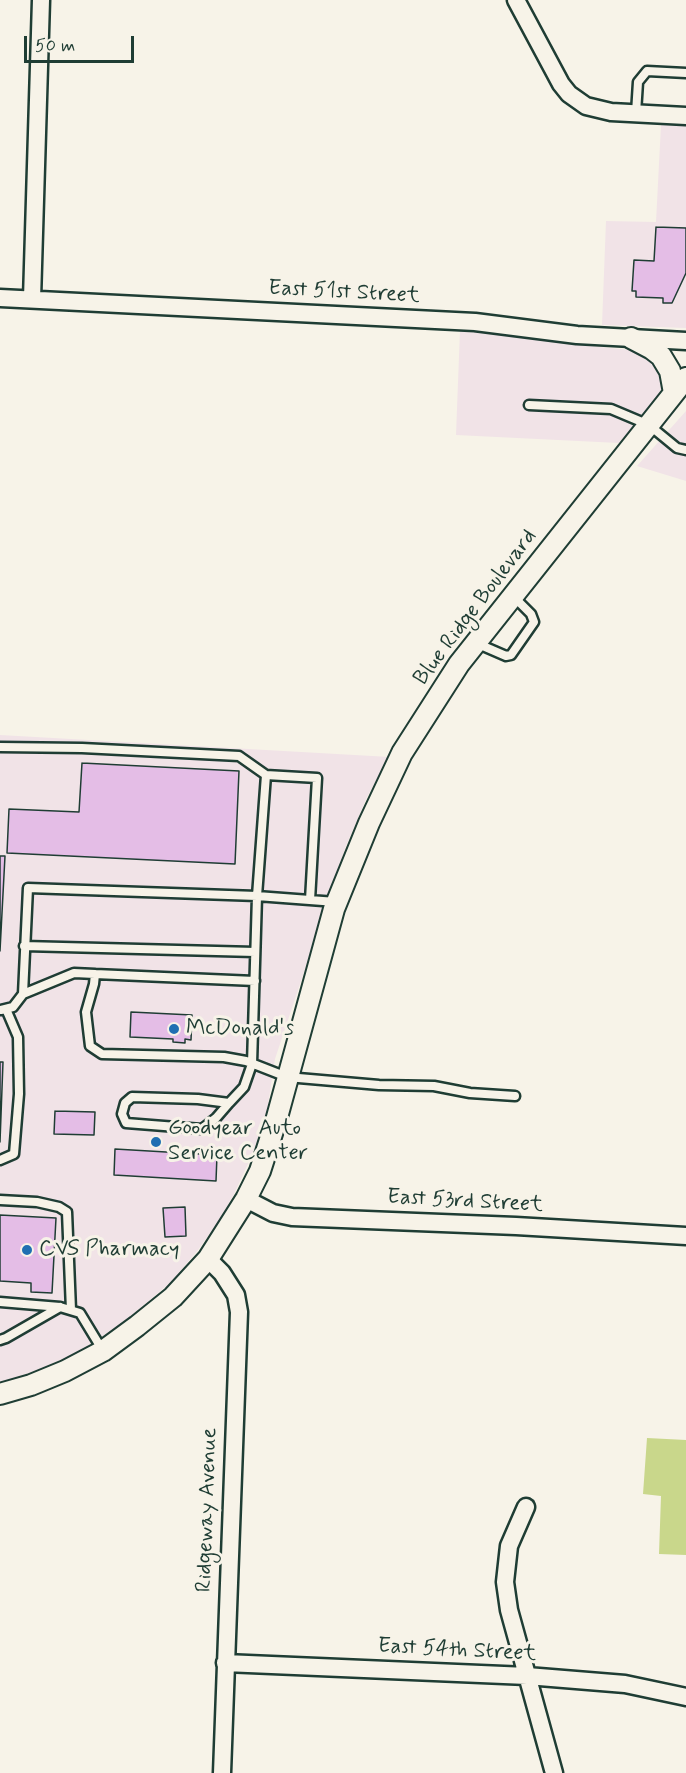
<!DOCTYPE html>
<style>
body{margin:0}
#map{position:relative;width:686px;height:1773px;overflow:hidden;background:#f7f3e8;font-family:Mynerve,sans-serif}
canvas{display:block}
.scale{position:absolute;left:24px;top:36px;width:110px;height:27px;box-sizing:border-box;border:3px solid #1f3d34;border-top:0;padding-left:8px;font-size:18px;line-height:21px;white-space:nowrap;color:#1f3d34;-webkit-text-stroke:4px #f7f3e8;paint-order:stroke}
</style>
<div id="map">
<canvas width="686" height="1773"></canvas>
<div class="scale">50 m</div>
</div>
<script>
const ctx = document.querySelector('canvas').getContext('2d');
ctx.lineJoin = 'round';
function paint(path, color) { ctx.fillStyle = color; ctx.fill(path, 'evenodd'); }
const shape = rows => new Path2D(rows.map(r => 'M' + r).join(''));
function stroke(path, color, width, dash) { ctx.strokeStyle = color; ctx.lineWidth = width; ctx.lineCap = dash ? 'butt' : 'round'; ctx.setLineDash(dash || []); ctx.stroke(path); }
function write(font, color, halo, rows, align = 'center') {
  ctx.font = font + ' Mynerve,sans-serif'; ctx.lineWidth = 6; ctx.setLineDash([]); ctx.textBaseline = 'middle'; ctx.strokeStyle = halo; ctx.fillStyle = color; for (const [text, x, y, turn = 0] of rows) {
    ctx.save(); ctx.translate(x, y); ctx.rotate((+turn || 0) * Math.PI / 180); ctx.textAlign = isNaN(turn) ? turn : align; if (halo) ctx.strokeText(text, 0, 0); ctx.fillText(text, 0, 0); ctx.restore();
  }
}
paint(shape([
 [661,125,686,126,686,328,602,325,606,221,656,222],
 [460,330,501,332,600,347,632,350,648,355,662,374,662,386,659,396,619,443,456,435],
 [686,411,686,481,637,466],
 [0,735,390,757,367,797,346,846,275,1059,267,1111,252,1155,234,1194,218,1222,198,1250,171,1282,125,1321,77,1353,32,1372,0,1382]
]), '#f1e3e7');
paint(shape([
 [647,1438,686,1440,686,1555,659,1554,661,1496,643,1494]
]), '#c9d78b');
const building = shape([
 [656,227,686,228,686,273,672,303,663,303,663,298,636,297,636,291,632,291,634,260,654,261,656,227],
 [82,763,239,771,235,864,7,853,9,809,79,812,82,763],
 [0,856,5,856,0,951,0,856],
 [131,1012,192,1015,191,1040,185,1039,185,1043,173,1042,173,1039,130,1037,131,1012],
 [0,1062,3,1062,0,1142,0,1062],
 [55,1111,95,1112,94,1135,54,1134,55,1111],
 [115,1149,217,1155,216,1181,114,1175,115,1149],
 [185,1207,186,1236,165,1237,163,1208,185,1207],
 [0,1215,56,1218,52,1293,31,1292,31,1283,0,1281,0,1215]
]);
paint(building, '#e4bde6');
stroke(building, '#1f3d34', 1.5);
const service = shape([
 [636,113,638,82,647,71,686,73],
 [529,405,611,409,649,425,677,448,686,450],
 [476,643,506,656,511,655,534,622,531,614,514,597],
 [0,747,82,748,239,756,266,775],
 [24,946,255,952],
 [255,981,95,974,94,984,86,1012,90,1046,102,1054,224,1057,246,1061,287,1077,379,1085,434,1086,470,1093,515,1096],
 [23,994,28,888,257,896,336,902],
 [1,1010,13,1007,23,994,74,973,95,974],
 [229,1103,216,1118,202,1129,126,1123,122,1114,125,1103,132,1097,198,1099,229,1103,244,1087,252,1064,257,896,266,775,317,778,310,900],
 [0,1160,14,1154,19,1094,18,1037,6,1009],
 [0,1200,37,1202,59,1207,67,1212,71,1310],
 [0,1302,60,1307,80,1313,103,1351],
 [0,1340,6,1338,60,1307]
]);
const minor = shape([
 [516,0,561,84,569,94,586,106,611,112,686,116],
 [0,298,475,322,577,335,686,341],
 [32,299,41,0],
 [246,1199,273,1213,292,1217,516,1226,686,1236],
 [208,1259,222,1273,236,1295,239,1312,222,1773],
 [526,1507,509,1546,505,1582,509,1610,554,1773],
 [225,1663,527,1676,625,1684,686,1697]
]);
const tertiary = shape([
 [631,338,652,349,661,356,670,371,674,393],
 [0,1394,31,1385,65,1371,103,1351,137,1326,173,1297,208,1259,246,1199,260,1171,276,1121,334,909,369,823,402,753,459,664,686,378]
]);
stroke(service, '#1f3d34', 13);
stroke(minor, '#1f3d34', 21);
stroke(tertiary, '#1f3d34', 24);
stroke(service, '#f7f3e8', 8);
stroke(minor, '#f7f3e8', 16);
stroke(tertiary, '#f7f3e8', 20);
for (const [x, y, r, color] of [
 [174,1029,6,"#1f6fb2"],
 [156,1142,6,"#1f6fb2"],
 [27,1250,6,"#1f6fb2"]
]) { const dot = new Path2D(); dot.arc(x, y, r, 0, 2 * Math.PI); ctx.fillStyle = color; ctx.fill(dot); stroke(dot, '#f7f3e8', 2); }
write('22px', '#1f3d34', '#f7f3e8', [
 ["East 51st Street",344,293,3],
 ["Blue Ridge Boulevard",476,608,-53],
 ["East 53rd Street",465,1202,3],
 ["Ridgeway Avenue",208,1510,-88],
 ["East 54th Street",457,1651,3]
]);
write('22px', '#1f3d34', '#f7f3e8', [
 ["McDonald's",186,1029],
 ["Goodyear Auto",168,1129],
 ["Service Center",168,1154],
 ["CVS Pharmacy",39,1250]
], 'left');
</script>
